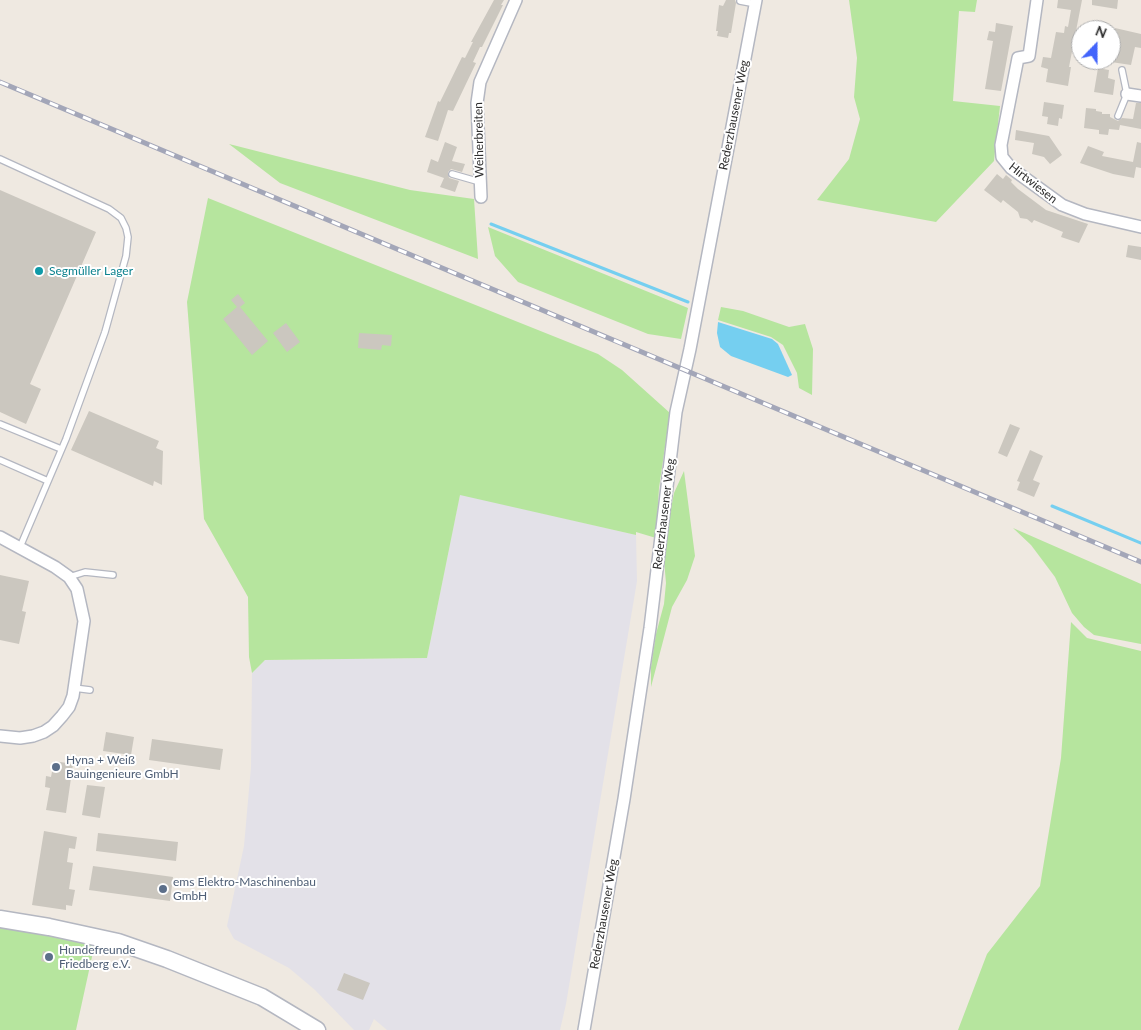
<!DOCTYPE html>
<meta charset="utf-8">
<style>
body{margin:0}
#map{position:relative;width:1141px;height:1030px;overflow:hidden;background:#efe9e1;font-family:Lato,sans-serif}
canvas{display:block}
.north{position:absolute;left:1071px;top:20px;width:50px;height:50px;box-sizing:border-box;background:#fff;border:1px solid #ababab;border-radius:50%;rotate:22deg;font-size:14px;font-weight:700;line-height:20px;text-align:center;color:#2e2e2e}
.north::after{content:'';display:block;margin:auto;width:18px;height:22px;background:#4264fb;clip-path:polygon(50% 0,100% 100%,50% 72%,0 100%)}
</style>
<div id="map">
<canvas width="1141" height="1030"></canvas>
<div class="north">N</div>
</div>
<script>
const ctx = document.querySelector('canvas').getContext('2d');
ctx.lineJoin = 'round';
function paint(path, color) { ctx.fillStyle = color; ctx.fill(path, 'evenodd'); }
const shape = rows => new Path2D(rows.map(r => 'M' + r).join(''));
function stroke(path, color, width, dash) { ctx.strokeStyle = color; ctx.lineWidth = width; ctx.lineCap = dash ? 'butt' : 'round'; ctx.setLineDash(dash || []); ctx.stroke(path); }
function write(font, color, halo, rows, align = 'center') {
  ctx.font = font + ' Lato,sans-serif'; ctx.lineWidth = 4; ctx.setLineDash([]); ctx.textBaseline = 'middle'; ctx.strokeStyle = halo; ctx.fillStyle = color; for (const [text, x, y, turn = 0] of rows) {
    ctx.save(); ctx.translate(x, y); ctx.rotate((+turn || 0) * Math.PI / 180); ctx.textAlign = isNaN(turn) ? turn : align; if (halo) ctx.strokeText(text, 0, 0); ctx.fillText(text, 0, 0); ctx.restore();
  }
}
paint(shape([
 [460,494,636,535,637,581,566,1004,560,1030,387,1030,374,1019,369,1030,354,1030,315,990,289,968,234,939,227,926,244,846,251,767,252,673,265,660,427,658]
]), '#e3e1e8');
paint(shape([
 [849,0,977,0,975,12,959,11,953,101,1000,106,994,161,936,222,817,200,849,159,860,119,854,97,857,58],
 [229,144,410,190,474,199,478,259,280,183],
 [208,198,598,354,622,370,670,413,659,488,656,538,636,532,636,535,460,495,427,658,265,660,252,673,249,657,248,597,204,519,187,302],
 [488,227,688,308,681,339,648,334,518,282,495,256],
 [721,307,743,311,789,327,805,324,813,349,812,395,799,388,797,373,783,345,771,337,718,320],
 [684,471,695,556,687,580,672,607,651,687,651,667,656,634,664,604,666,583,664,560,668,524,674,493],
 [1013,528,1141,584,1141,644,1094,635,1084,627,1072,613,1055,577,1031,545],
 [1071,622,1087,638,1141,651,1141,1030,958,1030,987,954,1040,886,1061,758],
 [0,924,95,943,76,1030,0,1030]
]), '#b6e59e');
paint(shape([
 [718,322,772,339,778,344,792,375,788,377,731,356,720,347,717,333]
]), '#75cff0');
stroke(shape([
 [491,224,688,302],
 [1052,506,1141,543]
]), '#75cff0', 3);
paint(shape([
 [494,0,504,0,501,5,503,5,482,47,480,47,473,62,476,63,453,111,448,110,438,141,425,137,438,101,440,102,462,57,465,58,473,42,471,42],
 [726,0,735,0,736,3,731,33,729,33,728,38,717,36,718,31,716,31,719,5,723,6],
 [1058,0,1082,0,1069,67,1071,67,1068,86,1046,82,1048,69,1041,67,1043,57,1051,58,1056,32,1064,33,1065,26,1068,27,1071,10,1057,8],
 [1092,0,1118,0,1117,9,1092,5],
 [996,23,1013,26,1001,91,985,89,993,41,987,40,989,31,995,32],
 [1115,28,1141,34,1141,48,1135,47,1131,65,1111,62,1111,37,1113,37],
 [1098,68,1109,70,1108,78,1115,80,1113,95,1094,92],
 [1044,102,1064,105,1062,119,1059,118,1058,126,1047,124,1048,117,1042,116],
 [1136,103,1141,103,1141,129,1120,125,1119,130,1109,129,1108,135,1099,134,1099,130,1084,128,1086,108,1096,109,1096,111,1102,112,1102,114,1110,114,1110,117,1118,121,1122,118,1133,119],
 [1016,130,1049,136,1062,155,1050,164,1044,157,1032,154,1034,143,1015,140],
 [445,142,457,147,452,161,465,164,462,172,451,169,448,172,449,178,459,181,455,192,440,187,444,178,427,172,431,159,438,162],
 [1137,142,1141,143,1141,168,1136,167,1134,178,1113,174,1080,163,1088,146,1104,152,1102,156,1133,162],
 [997,174,1003,179,1006,175,1012,180,1011,182,1018,189,1046,210,1088,224,1079,243,1061,237,1063,232,1034,220,1032,223,1027,219,1020,218,1018,212,1003,200,1001,203,984,190],
 [0,190,96,232,30,384,41,389,26,424,0,412],
 [1128,245,1141,247,1141,260,1126,257],
 [238,294,245,303,240,307,268,341,252,355,223,319,237,307,231,300],
 [286,323,300,342,287,352,273,333],
 [359,333,392,335,391,346,382,345,381,350,358,348],
 [89,411,159,441,156,448,163,451,162,485,154,481,153,486,71,450],
 [1010,424,1020,428,1007,457,998,453],
 [1030,450,1043,456,1033,480,1040,483,1034,497,1017,490,1020,482,1017,481],
 [0,575,29,581,22,611,26,612,19,644,0,640],
 [106,732,134,737,131,755,103,751],
 [152,739,223,749,220,770,149,760],
 [54,761,73,764,66,813,46,810,50,788,45,787,46,776,51,777],
 [87,785,105,787,100,818,82,815],
 [44,831,77,837,75,849,69,848,67,862,73,863,69,889,75,890,72,906,66,905,66,910,32,905],
 [98,833,178,842,176,861,96,851],
 [93,866,173,877,170,901,89,890],
 [43,951,53,953,50,963,41,961],
 [344,973,370,983,363,1000,337,990]
]), '#cbc7bf');
const service = shape([
 [740,1,756,4],
 [1118,116,1127,94,1122,70],
 [0,159,109,209,121,218,126,228,128,237,126,256,105,332,66,439,20,547],
 [452,174,480,182],
 [0,424,61,449],
 [0,460,48,481],
 [69,577,85,572,113,575],
 [74,688,90,690]
]);
const minor = shape([
 [1037,0,1029,56,1018,58,1001,145,1002,157,1011,168,1062,205,1085,214,1141,227],
 [1127,94,1141,96],
 [481,197,477,103,480,82,516,0],
 [0,537,55,567,69,577,77,589,84,621,73,696,69,707,62,716,53,726,44,732,33,736,20,738,0,736],
 [584,1030,624,799,650,628,676,412,690,349,756,0]
]);
const secondary = shape([
 [0,919,49,927,118,942,167,959,262,997,317,1030]
]);
stroke(service, '#b4b7c1', 8);
stroke(minor, '#b4b7c1', 14);
stroke(secondary, '#b4b7c1', 19);
stroke(service, '#fff', 5.5);
stroke(minor, '#fff', 11);
stroke(secondary, '#fff', 16);
const rail = shape([
 [0,82,1141,562]
]);
stroke(rail, '#a3a6b8', 5);
stroke(rail, '#fff', 3, [9]);
for (const [x, y, r, color] of [
 [39,271,5,"#0f9aa8"],
 [56,767,5,"#5c6f8a"],
 [163,889,5,"#5c6f8a"],
 [49,957,5,"#5c6f8a"]
]) { const dot = new Path2D(); dot.arc(x, y, r, 0, 2 * Math.PI); ctx.fillStyle = color; ctx.fill(dot); stroke(dot, '#fff', 2); }
write('12px', '#2e2e2e', '#fff', [
 ["Rederzhausener Weg",734,115,-79],
 ["Weiherbreiten",479,140,-91],
 ["Hirtwiesen",1033,183,38],
 ["Rederzhausener Weg",664,514,-83],
 ["Rederzhausener Weg",604,914,-80]
]);
write('12px', '#0d838f', '#fff', [
 ["Segmüller Lager",49,271]
], 'left');
write('12px', '#4e5e75', '#fff', [
 ["Hyna + Weiß",66,760],
 ["Bauingenieure GmbH",66,774],
 ["ems Elektro-Maschinenbau",173,882],
 ["GmbH",173,896],
 ["Hundefreunde",59,950],
 ["Friedberg e.V.",59,964]
], 'left');
</script>
